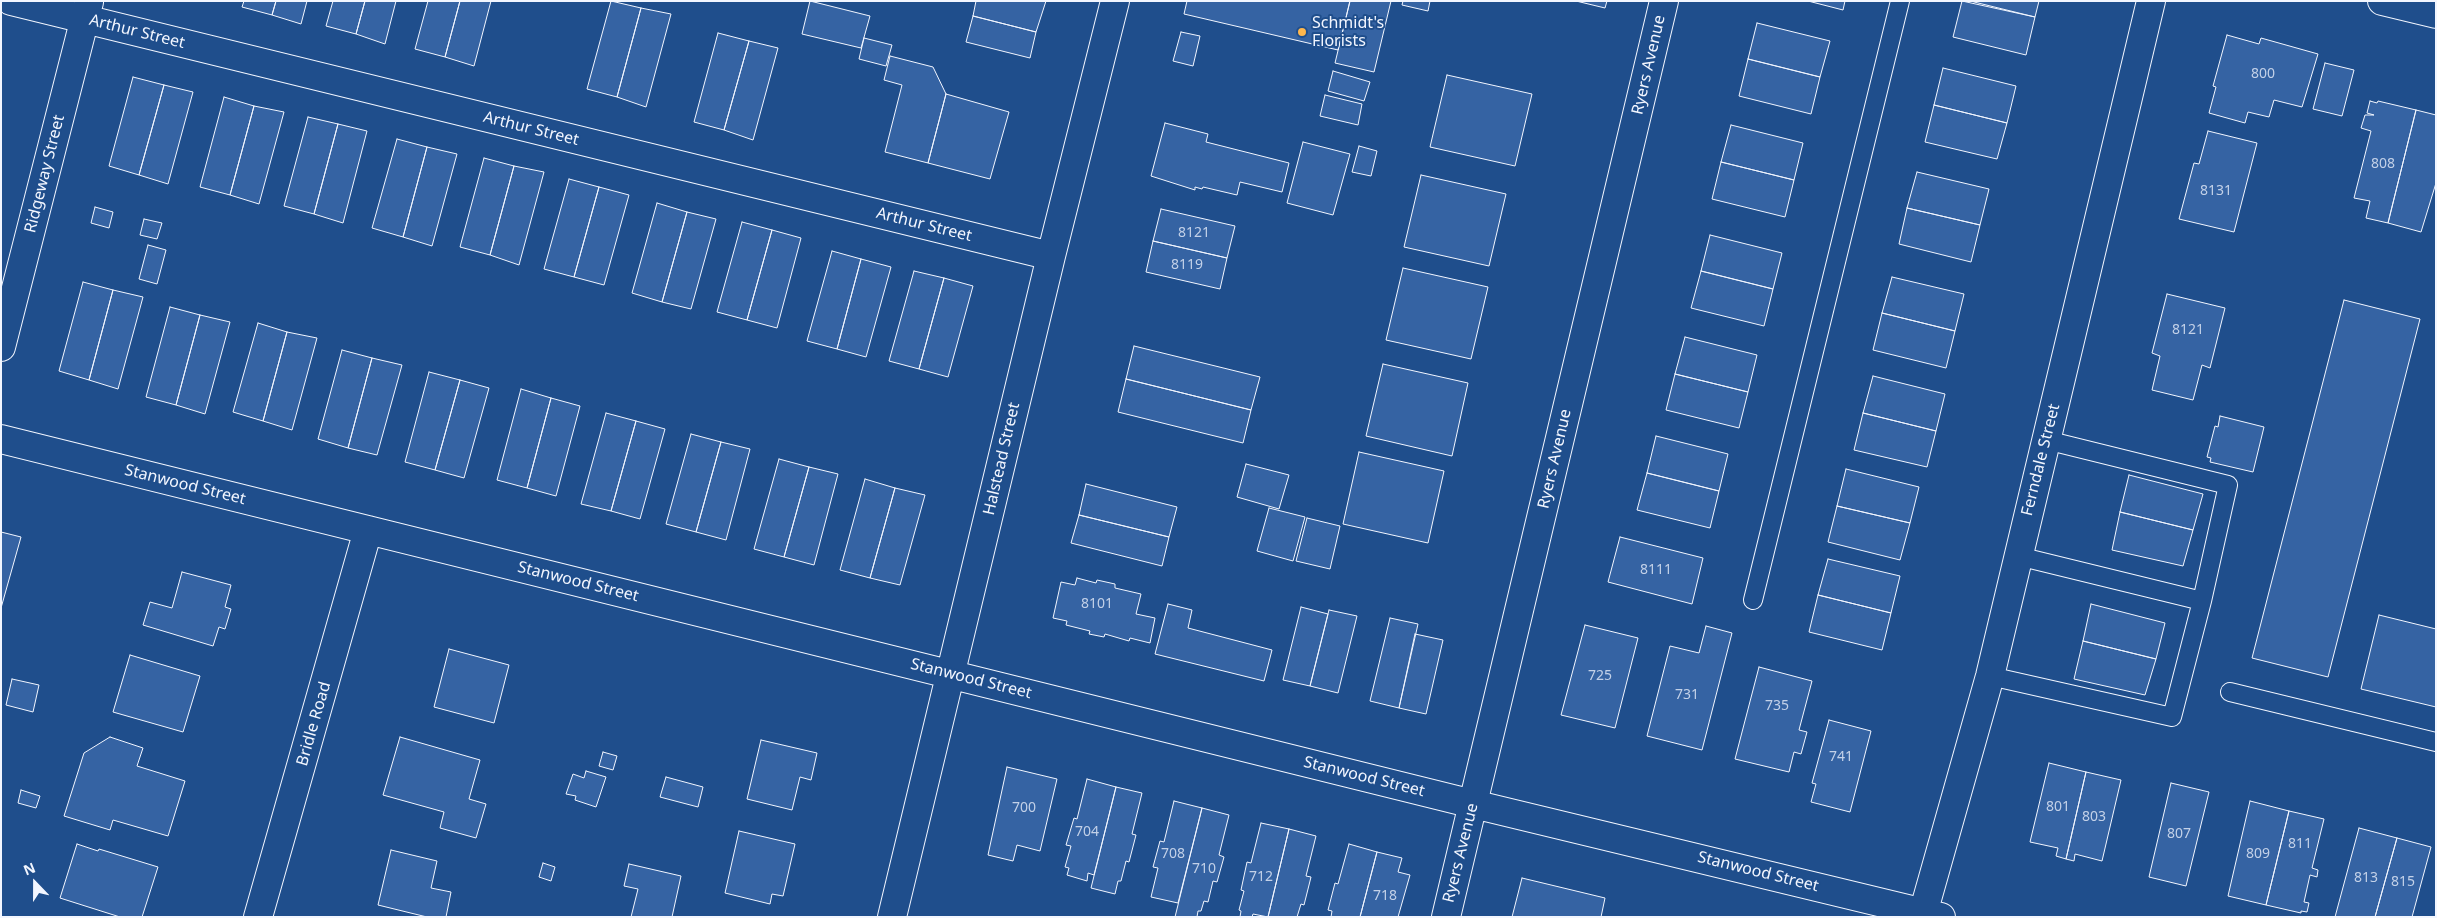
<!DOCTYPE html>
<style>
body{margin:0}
#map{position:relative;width:2437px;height:918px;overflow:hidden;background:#1f4e8c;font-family:"Noto Sans",sans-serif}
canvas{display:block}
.frame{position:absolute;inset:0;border:2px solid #f2f6ff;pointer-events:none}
.north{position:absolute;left:10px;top:858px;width:50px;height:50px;-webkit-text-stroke:4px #1f4e8c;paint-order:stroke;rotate:338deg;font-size:14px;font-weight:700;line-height:20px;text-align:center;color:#f2f6ff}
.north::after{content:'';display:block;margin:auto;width:18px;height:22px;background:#f2f6ff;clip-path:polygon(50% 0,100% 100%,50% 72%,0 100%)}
</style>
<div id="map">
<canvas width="2437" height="918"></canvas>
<div class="frame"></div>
<div class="north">N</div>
</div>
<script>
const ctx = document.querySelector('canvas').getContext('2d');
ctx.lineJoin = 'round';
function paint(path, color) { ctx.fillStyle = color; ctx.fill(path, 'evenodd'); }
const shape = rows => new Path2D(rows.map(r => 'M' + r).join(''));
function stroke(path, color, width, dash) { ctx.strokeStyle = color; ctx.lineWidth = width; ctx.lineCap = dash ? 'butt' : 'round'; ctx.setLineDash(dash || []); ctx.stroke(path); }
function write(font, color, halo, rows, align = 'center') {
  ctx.font = font + ' "Noto Sans",sans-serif'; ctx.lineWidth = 4; ctx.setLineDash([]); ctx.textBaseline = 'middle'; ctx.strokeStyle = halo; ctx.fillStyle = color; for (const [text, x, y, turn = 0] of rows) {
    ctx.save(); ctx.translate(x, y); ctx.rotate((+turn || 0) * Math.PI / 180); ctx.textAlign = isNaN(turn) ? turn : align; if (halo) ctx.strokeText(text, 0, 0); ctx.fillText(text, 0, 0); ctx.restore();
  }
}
const building = shape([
 [244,1,276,1,272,15,242,7,244,1],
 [276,1,307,1,301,24,272,15,276,1],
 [333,1,365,1,356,34,326,26,333,1],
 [365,1,396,1,385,44,356,34,365,1],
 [428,1,460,1,445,57,415,49,428,1],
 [460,1,491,1,474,66,445,57,460,1],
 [611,1,641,8,617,97,587,89,611,1],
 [810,1,870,16,861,48,802,34,810,1],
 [976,1,1046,1,1036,32,973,16,976,1],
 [1187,1,1350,1,1338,50,1184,14,1187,1],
 [1350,1,1391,1,1374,72,1335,63,1350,1],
 [1403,1,1430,1,1428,11,1402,5,1403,1],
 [1576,1,1607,1,1605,8,1576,1],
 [1808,1,1845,1,1843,10,1808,1],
 [1962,1,2035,17,2026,55,1953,37,1962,1],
 [1970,1,2039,1,2035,17,1970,1],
 [641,8,671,14,646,107,617,97,641,8],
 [973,16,1036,32,1030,58,966,42,973,16],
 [1757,23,1830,41,1820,77,1748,59,1757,23],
 [1181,32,1200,36,1193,66,1173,61,1181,32],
 [718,33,749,41,724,130,694,122,718,33],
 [2227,35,2259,44,2261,38,2318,54,2302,107,2274,100,2269,117,2248,112,2245,123,2209,113,2216,87,2213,86,2227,35],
 [864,38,892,45,886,66,859,59,864,38],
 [749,41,778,48,753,140,724,130,749,41],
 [890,56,933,67,946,94,928,163,885,152,902,85,884,80,890,56],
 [1748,59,1820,77,1811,114,1739,96,1748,59],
 [2325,63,2354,70,2342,116,2313,109,2325,63],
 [1943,68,2016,86,2007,123,1934,105,1943,68],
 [1333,71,1370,82,1364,101,1328,91,1333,71],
 [1447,75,1532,94,1515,166,1430,147,1447,75],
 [133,77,164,85,139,175,109,166,133,77],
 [164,85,193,92,168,184,139,175,164,85],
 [946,94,1009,112,990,179,928,163,946,94],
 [1325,95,1362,104,1358,125,1320,116,1325,95],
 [224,97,254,106,230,195,200,187,224,97],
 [2370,101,2377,103,2378,101,2416,110,2388,223,2366,218,2370,201,2354,198,2371,131,2361,128,2365,115,2374,115,2367,113,2370,101],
 [1934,105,2007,123,1997,159,1925,142,1934,105],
 [254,106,284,112,259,204,230,195,254,106],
 [2416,110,2436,115,2436,183,2421,232,2388,223,2416,110],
 [308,117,338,124,314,214,284,206,308,117],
 [1165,123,1208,134,1206,142,1289,163,1282,192,1240,182,1237,195,1203,187,1202,189,1195,187,1195,190,1151,176,1165,123],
 [338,124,367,131,343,223,314,214,338,124],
 [1731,125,1803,143,1794,180,1721,162,1731,125],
 [2208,131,2257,143,2234,232,2179,219,2194,163,2199,164,2208,131],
 [397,139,427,147,403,237,372,228,397,139],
 [1303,142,1350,154,1333,215,1287,203,1303,142],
 [1359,146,1377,151,1371,176,1352,172,1359,146],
 [427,147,457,154,432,246,403,237,427,147],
 [484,158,514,166,490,255,460,247,484,158],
 [1721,162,1794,180,1785,217,1712,199,1721,162],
 [514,166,544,172,519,265,490,255,514,166],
 [1917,172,1989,189,1980,225,1907,208,1917,172],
 [1421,175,1506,194,1489,266,1404,247,1421,175],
 [569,179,599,187,574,277,544,269,569,179],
 [599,187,629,195,604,285,574,277,599,187],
 [657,203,687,212,662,302,632,293,657,203],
 [95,207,113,212,109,228,91,223,95,207],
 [1907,208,1980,225,1971,262,1899,244,1907,208],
 [1161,209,1235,226,1227,258,1153,241,1161,209],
 [687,212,716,219,691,309,662,302,687,212],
 [144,219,162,223,157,239,140,235,144,219],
 [742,222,772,230,747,320,717,312,742,222],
 [772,230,801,238,777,328,747,320,772,230],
 [1710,235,1782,253,1773,289,1701,271,1710,235],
 [1153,241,1227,258,1220,289,1146,272,1153,241],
 [148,245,166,250,157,284,139,279,148,245],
 [832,251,861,259,837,349,807,341,832,251],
 [861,259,891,267,866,357,837,349,861,259],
 [1403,268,1488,287,1471,359,1386,340,1403,268],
 [914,271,944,278,919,369,889,361,914,271],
 [1701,271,1773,289,1764,326,1691,308,1701,271],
 [1892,277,1964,294,1955,331,1882,313,1892,277],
 [944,278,973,286,948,377,919,369,944,278],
 [83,282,113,290,89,380,59,371,83,282],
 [113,290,143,297,118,389,89,380,113,290],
 [2167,294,2225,308,2210,368,2202,365,2193,400,2152,390,2160,356,2152,353,2167,294],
 [2344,300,2420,319,2328,677,2252,658,2344,300],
 [170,307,200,315,176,405,146,397,170,307],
 [1882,313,1955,331,1946,368,1873,350,1882,313],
 [200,315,230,322,205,414,176,405,200,315],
 [258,323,287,332,263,421,233,412,258,323],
 [287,332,317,338,292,430,263,421,287,332],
 [1685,337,1757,355,1748,392,1675,374,1685,337],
 [1134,346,1260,377,1251,410,1126,379,1134,346],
 [342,350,372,358,348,448,318,439,342,350],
 [372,358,402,365,377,455,348,448,372,358],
 [1383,364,1468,383,1452,456,1366,436,1383,364],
 [429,372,460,380,435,470,405,462,429,372],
 [1675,374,1748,392,1739,428,1666,410,1675,374],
 [1873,376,1945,394,1936,431,1863,413,1873,376],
 [1126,379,1251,410,1243,443,1118,412,1126,379],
 [460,380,489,388,464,478,435,470,460,380],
 [521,389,551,398,527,488,497,480,521,389],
 [551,398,580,406,556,496,527,488,551,398],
 [606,413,636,421,611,511,581,504,606,413],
 [1863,413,1936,431,1927,467,1854,450,1863,413],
 [2220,416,2264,427,2253,472,2210,462,2211,458,2207,457,2215,426,2218,427,2220,416],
 [636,421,665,429,640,519,611,511,636,421],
 [691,434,721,442,696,532,666,524,691,434],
 [1656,436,1728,454,1719,491,1647,473,1656,436],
 [721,442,750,449,726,540,696,532,721,442],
 [1359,452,1444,471,1428,543,1343,524,1359,452],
 [779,459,809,467,784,557,754,549,779,459],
 [1246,464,1289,475,1279,509,1237,497,1246,464],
 [809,467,838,474,814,565,784,557,809,467],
 [1846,469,1919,487,1910,523,1837,506,1846,469],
 [1647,473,1719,491,1710,528,1637,510,1647,473],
 [2129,475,2203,494,2193,530,2120,512,2129,475],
 [865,479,895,488,870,578,840,570,865,479],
 [1086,484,1177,507,1169,537,1079,515,1086,484],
 [895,488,925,495,900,585,870,578,895,488],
 [1837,506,1910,523,1900,560,1828,542,1837,506],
 [1269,508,1305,517,1293,561,1257,551,1269,508],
 [2120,512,2193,530,2183,566,2112,550,2120,512],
 [1079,515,1169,537,1162,566,1071,543,1079,515],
 [1307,518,1340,526,1330,569,1296,561,1307,518],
 [1,532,21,537,1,608,1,532],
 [1620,537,1703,558,1692,604,1608,582,1620,537],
 [1828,559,1900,576,1891,613,1818,595,1828,559],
 [182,572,231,585,225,607,231,609,225,629,219,627,213,646,143,625,150,602,172,608,182,572],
 [1077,578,1096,583,1097,580,1115,584,1115,588,1141,594,1136,614,1155,618,1150,643,1130,638,1129,641,1105,634,1104,637,1089,634,1090,631,1066,625,1067,621,1053,618,1061,582,1075,585,1077,578],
 [1818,595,1891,613,1882,650,1809,632,1818,595],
 [1168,604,1192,610,1188,628,1272,650,1264,681,1155,654,1168,604],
 [2091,604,2165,623,2156,659,2083,641,2091,604],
 [1301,607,1328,614,1310,686,1283,680,1301,607],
 [1329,610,1357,616,1338,693,1310,686,1329,610],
 [2379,615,2436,629,2436,707,2361,689,2379,615],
 [1390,618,1418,624,1399,708,1370,701,1390,618],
 [1585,625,1638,638,1615,728,1561,715,1585,625],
 [1706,626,1732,633,1702,750,1647,736,1670,646,1699,653,1706,626],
 [1415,634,1443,640,1426,714,1399,708,1415,634],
 [2083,641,2156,659,2145,695,2074,679,2083,641],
 [449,649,509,665,494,723,434,707,449,649],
 [130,655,200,676,183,732,113,712,130,655],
 [1759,667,1812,681,1799,730,1807,732,1801,754,1794,752,1789,772,1735,759,1759,667],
 [12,679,39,685,33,712,6,705,12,679],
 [1829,720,1871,731,1850,812,1811,802,1816,784,1812,783,1829,720],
 [110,737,143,748,137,766,185,781,168,836,113,820,110,830,64,816,84,753,110,737],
 [400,737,480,760,469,799,486,804,476,838,440,828,444,812,383,795,400,737],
 [761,740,817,753,811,780,800,777,792,810,747,799,761,740],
 [603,752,617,756,613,770,599,766,603,752],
 [2049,763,2086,772,2066,859,2056,856,2058,848,2030,842,2049,763],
 [1007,767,1057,779,1040,851,1017,845,1013,861,988,855,1007,767],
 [586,771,606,777,596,807,575,800,576,796,566,794,573,774,584,778,586,771],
 [2086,772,2121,780,2102,861,2075,854,2074,861,2066,859,2086,772],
 [666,777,703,787,698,807,660,797,666,777],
 [1087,779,1116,787,1094,875,1088,873,1087,881,1067,875,1069,868,1065,867,1071,846,1066,845,1074,818,1077,819,1087,779],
 [2171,783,2209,792,2186,886,2149,877,2171,783],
 [1116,787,1142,793,1132,834,1136,835,1129,862,1126,861,1121,881,1118,881,1115,894,1091,888,1116,787],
 [21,790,40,796,36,808,18,803,21,790],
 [1174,801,1202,808,1178,903,1151,897,1158,868,1153,867,1160,841,1164,842,1174,801],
 [2250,801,2289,811,2266,905,2228,896,2250,801],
 [1202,808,1229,815,1219,855,1224,857,1217,882,1213,881,1208,902,1204,901,1201,911,1198,911,1197,917,1175,917,1202,808],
 [2289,811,2324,819,2312,868,2318,870,2317,877,2310,875,2304,902,2309,903,2307,912,2301,911,2301,913,2266,905,2289,811],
 [1261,823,1289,829,1268,917,1253,914,1252,917,1240,917,1241,911,1239,910,1244,891,1241,890,1247,862,1251,863,1261,823],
 [2359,828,2397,838,2375,917,2335,917,2359,828],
 [1289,829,1316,836,1306,876,1311,877,1304,905,1301,904,1297,917,1268,917,1289,829],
 [739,831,795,844,783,896,772,894,770,904,725,893,739,831],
 [2397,838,2431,847,2412,917,2375,917,2397,838],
 [77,844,98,851,99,849,158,867,142,917,120,917,60,898,77,844],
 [1349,844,1377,852,1360,917,1331,917,1332,911,1328,910,1335,883,1338,884,1349,844],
 [391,850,437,861,431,888,451,892,446,917,427,917,378,905,391,850],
 [1377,852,1402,858,1398,872,1410,875,1398,917,1360,917,1377,852],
 [543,863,555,867,551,881,539,877,543,863],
 [629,864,681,876,672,917,631,917,638,889,624,886,629,864],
 [1522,878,1605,898,1601,917,1512,917,1522,878]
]);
paint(building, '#3563a3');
stroke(building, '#f2f6ff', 1);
const service = shape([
 [2018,556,2202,601],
 [1753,600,1900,1],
 [1990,676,2172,717,2202,601,2228,485,2046,440],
 [2230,692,2436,742]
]);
const minor = shape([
 [11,1,1051,256],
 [2382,1,2436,14],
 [1,347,89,2],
 [1,439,1473,804,1941,917],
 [258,917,368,530],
 [892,917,1051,256,1115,1],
 [1446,917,1664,1],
 [1922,917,1990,676,2151,1]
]);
stroke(service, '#f2f6ff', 20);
stroke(minor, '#f2f6ff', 30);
stroke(service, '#1f4e8c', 18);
stroke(minor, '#1f4e8c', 28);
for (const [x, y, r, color] of [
 [1302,32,5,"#ffb74d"]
]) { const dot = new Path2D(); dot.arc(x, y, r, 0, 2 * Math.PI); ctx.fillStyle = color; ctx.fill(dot); stroke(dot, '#1f4e8c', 2); }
write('14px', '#c3d1e8', null, [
 ["800",2263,74],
 ["808",2383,164],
 ["8131",2216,191],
 ["8121",1194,233],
 ["8119",1187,265],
 ["8121",2188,330],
 ["8111",1656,570],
 ["8101",1097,604],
 ["725",1600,676],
 ["731",1687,695],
 ["735",1777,706],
 ["741",1841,757],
 ["801",2058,807],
 ["700",1024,808],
 ["803",2094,817],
 ["704",1087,832],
 ["807",2179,834],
 ["811",2300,844],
 ["708",1173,854],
 ["809",2258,854],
 ["710",1204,869],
 ["712",1261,877],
 ["813",2366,878],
 ["815",2403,882],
 ["718",1385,896]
]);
write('16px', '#f2f6ff', '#1f4e8c', [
 ["Schmidt's",1312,23],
 ["Florists",1312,41]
], 'left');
write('16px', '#f2f6ff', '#1f4e8c', [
 ["Arthur Street",137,32,14],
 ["Ryers Avenue",1649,65,-77],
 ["Arthur Street",531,129,14],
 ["Ridgeway Street",45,174,-76],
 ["Arthur Street",924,225,14],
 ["Halstead Street",1002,459,-77],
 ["Ryers Avenue",1555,459,-77],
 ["Ferndale Street",2041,460,-76],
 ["Stanwood Street",185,485,14],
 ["Stanwood Street",578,582,14],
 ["Stanwood Street",971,679,14],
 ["Bridle Road",314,724,-74],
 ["Stanwood Street",1364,777,14],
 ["Ryers Avenue",1461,853,-76],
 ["Stanwood Street",1758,872,14]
]);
</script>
